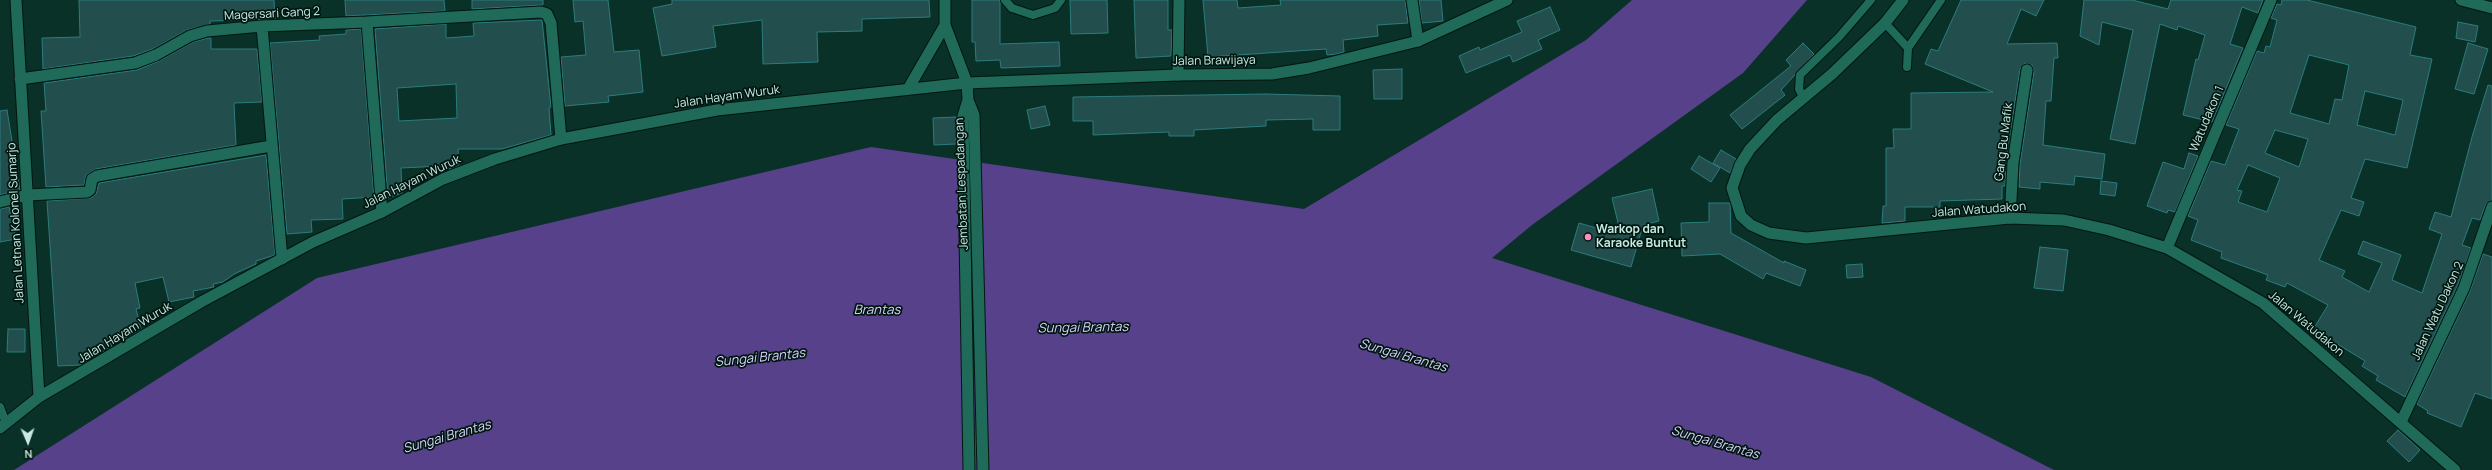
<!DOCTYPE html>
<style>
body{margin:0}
#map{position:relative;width:2492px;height:470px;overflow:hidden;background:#093128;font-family:Manrope,sans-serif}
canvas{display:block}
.north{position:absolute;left:8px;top:422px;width:40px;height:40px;-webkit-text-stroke:3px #001711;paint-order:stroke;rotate:178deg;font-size:11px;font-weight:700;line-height:16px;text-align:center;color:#c8eae0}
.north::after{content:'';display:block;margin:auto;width:14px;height:18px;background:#c8eae0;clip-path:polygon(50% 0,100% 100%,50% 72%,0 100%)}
</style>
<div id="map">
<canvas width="2492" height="470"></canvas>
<div class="north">N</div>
</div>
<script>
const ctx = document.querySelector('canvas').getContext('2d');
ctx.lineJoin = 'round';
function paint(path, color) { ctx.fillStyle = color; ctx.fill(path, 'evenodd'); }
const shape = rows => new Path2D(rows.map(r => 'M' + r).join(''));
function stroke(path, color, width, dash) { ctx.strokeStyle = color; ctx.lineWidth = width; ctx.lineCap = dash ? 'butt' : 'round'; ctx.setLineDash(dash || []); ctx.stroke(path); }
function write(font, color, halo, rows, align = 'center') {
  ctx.font = font + ' Manrope,sans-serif'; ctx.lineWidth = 3.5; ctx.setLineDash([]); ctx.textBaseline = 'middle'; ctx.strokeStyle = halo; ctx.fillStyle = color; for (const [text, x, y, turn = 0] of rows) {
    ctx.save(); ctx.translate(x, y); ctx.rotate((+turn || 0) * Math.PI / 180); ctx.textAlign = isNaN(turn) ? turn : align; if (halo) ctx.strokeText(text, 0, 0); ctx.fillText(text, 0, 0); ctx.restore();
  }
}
paint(shape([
 [1632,0,1807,0,1743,73,1532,225,1492,258,1871,377,2054,470,14,470,317,278,871,147,1304,209,1586,40]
]), '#57418b');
const building = shape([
 [79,0,274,0,275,19,210,21,210,24,187,30,153,49,133,56,43,69,42,38,80,37,79,0],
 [345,0,444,0,445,11,346,16,345,0],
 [472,0,543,0,543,5,472,9,472,0],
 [573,0,608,0,614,52,639,50,643,92,608,96,609,102,565,106,561,57,586,55,583,21,575,22,573,0],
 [672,0,929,0,930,17,862,19,862,31,817,32,818,62,763,64,762,20,713,26,716,47,662,56,653,8,672,4,672,0],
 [972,0,1000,0,1000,44,1059,42,1060,66,1001,68,1000,60,976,61,975,42,972,42,972,0],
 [1070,0,1107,0,1108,33,1071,34,1070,0],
 [1134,0,1168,0,1168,30,1172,30,1171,56,1136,58,1134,0],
 [1203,0,1237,0,1238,8,1281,5,1280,0,1405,0,1408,23,1377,25,1378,36,1343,40,1344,52,1336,54,1327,55,1326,49,1208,57,1203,0],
 [1419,0,1441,0,1443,21,1422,23,1419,0],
 [1961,0,2044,0,2036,16,2021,9,2007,44,2057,43,2058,58,2054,58,2051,101,2046,101,2043,145,2105,154,2102,179,2075,176,2074,185,2040,182,2040,189,2019,187,2020,164,2034,71,2032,65,2025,63,2020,69,2006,162,2005,186,2002,186,2002,199,1940,201,1940,207,1905,207,1905,221,1882,223,1883,206,1886,206,1886,148,1894,148,1893,129,1911,129,1911,93,1993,92,1925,64,1931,49,1938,51,1961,0],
 [2084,0,2132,0,2168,9,2171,0,2263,0,2258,13,2242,7,2230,44,2243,48,2212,122,2183,115,2196,59,2198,60,2205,35,2178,26,2177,30,2160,24,2135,144,2110,139,2133,30,2102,22,2099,45,2080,36,2084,0],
 [2282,0,2307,0,2416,27,2410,55,2432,59,2407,168,2365,159,2351,198,2364,202,2359,216,2341,210,2319,260,2345,271,2342,277,2369,292,2382,263,2358,254,2363,241,2401,255,2392,280,2422,293,2442,234,2429,229,2435,212,2451,217,2472,137,2488,85,2492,86,2492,200,2486,204,2480,220,2472,218,2462,245,2471,248,2458,285,2405,397,2376,380,2378,376,2362,366,2365,361,2326,337,2324,341,2311,333,2328,305,2287,283,2285,287,2266,280,2268,275,2221,258,2222,252,2191,240,2198,220,2188,216,2211,161,2225,165,2239,129,2226,125,2257,51,2264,53,2266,46,2270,47,2277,20,2271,18,2277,4,2281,5,2282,0],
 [2309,55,2349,65,2342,100,2335,99,2329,124,2290,113,2309,55],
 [2365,91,2403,100,2395,135,2357,125,2365,91],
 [2275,130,2308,139,2299,167,2265,153,2275,130],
 [2248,165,2280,178,2267,212,2238,202,2242,191,2237,190,2248,165],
 [1550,7,1560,30,1538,40,1542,49,1513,62,1510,55,1466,73,1459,56,1479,47,1480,50,1522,32,1517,21,1550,7],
 [542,20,551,107,549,108,551,135,502,149,458,149,459,165,446,170,443,170,442,166,401,168,402,193,388,198,375,29,446,24,446,38,474,36,473,23,542,20],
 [456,84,457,118,399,121,397,88,456,84],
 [2458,22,2478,26,2475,42,2456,38,2458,22],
 [361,29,374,197,342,199,343,219,311,220,312,232,287,234,270,43,320,40,319,36,346,34,346,30,361,29],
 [208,38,211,38,211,49,257,49,262,102,234,103,236,145,96,169,86,175,84,185,46,187,41,111,46,111,44,83,137,70,159,61,193,42,208,38],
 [1803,43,1814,54,1781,90,1785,95,1742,129,1730,115,1791,66,1786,60,1803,43],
 [2468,43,2488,49,2474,94,2455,89,2468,43],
 [1402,69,1402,99,1374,99,1373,70,1402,69],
 [1266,94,1340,96,1340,130,1313,130,1313,119,1266,120,1266,126,1194,130,1194,136,1169,136,1169,132,1093,135,1093,121,1073,121,1073,97,1266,94],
 [1045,106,1050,125,1031,129,1027,110,1045,106],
 [7,110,20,190,0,195,0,111,7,110],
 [956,117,956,144,934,145,933,118,956,117],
 [1721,150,1736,159,1730,173,1713,163,1721,150],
 [2189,153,2198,156,2175,212,2168,210,2167,213,2147,206,2163,162,2184,169,2189,153],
 [266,155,275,255,256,261,256,264,234,274,223,282,213,284,214,287,193,291,194,297,169,302,163,277,135,283,140,308,136,309,141,329,122,340,110,343,112,346,80,365,58,366,47,201,91,198,96,194,99,183,266,155],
 [1699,156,1720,168,1711,182,1691,169,1699,156],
 [2101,181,2117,183,2115,196,2100,194,2101,181],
 [1652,189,1659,221,1643,225,1631,267,1571,250,1579,223,1621,235,1612,198,1652,189],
 [1709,203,1730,203,1731,233,1784,263,1784,261,1806,270,1800,286,1766,273,1763,279,1720,254,1682,256,1681,223,1709,222,1709,203],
 [9,207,16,239,0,242,0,209,9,207],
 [2040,247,2068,250,2063,291,2034,288,2040,247],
 [2483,254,2492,257,2492,399,2475,393,2461,427,2427,413,2428,411,2417,404,2470,291,2483,254],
 [1862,264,1863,277,1847,278,1846,265,1862,264],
 [8,329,25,329,25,352,7,352,8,329],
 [2398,430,2420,450,2409,462,2387,441,2398,430]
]);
paint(building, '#234e4e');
stroke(building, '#2b7d7d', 1);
const service = shape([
 [1005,0,1012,8,1033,15,1055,8,1061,0],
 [1885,23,1908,48],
 [1907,67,1908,48,1941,0],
 [1804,99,1799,89,1800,75,1839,37,1871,0],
 [0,407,6,423]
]);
const minor = shape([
 [1412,0,1418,41],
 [2461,0,2492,8],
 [367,22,382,212],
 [262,26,282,259],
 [1178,75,1179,0],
 [20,79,135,63,156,55,190,36,207,31,262,26,367,22,541,12,547,14,551,23,561,139],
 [967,83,968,100,974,115,983,470],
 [968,100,963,116,969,470],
 [0,202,27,195,87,192,90,190,92,179,97,176,271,146],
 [2010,218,2013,163,2027,70],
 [2167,248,2271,0],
 [2401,422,2464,288,2492,207]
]);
const tertiary = shape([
 [945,0,945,25,967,83],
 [908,89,945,25]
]);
const secondary = shape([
 [16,0,39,397],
 [1903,0,1885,23,1832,74,1777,120,1750,149,1740,165,1732,188,1741,216,1751,225,1769,233,1806,238,2010,218,2064,220,2109,230,2167,248,2263,303,2455,470],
 [0,428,39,397,201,302,313,242,382,212,443,179,495,159,561,139,717,110,967,83,1178,75,1272,74,1309,68,1418,41,1507,0]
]);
stroke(service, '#021611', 10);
stroke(minor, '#021611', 13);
stroke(tertiary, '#021611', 13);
stroke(secondary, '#021611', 13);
stroke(service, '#1f6a59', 8);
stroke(minor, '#1f6a59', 11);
stroke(tertiary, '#1f6a59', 11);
stroke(secondary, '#1f6a59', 11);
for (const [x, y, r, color] of [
 [1588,237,4,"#fe8ebc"]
]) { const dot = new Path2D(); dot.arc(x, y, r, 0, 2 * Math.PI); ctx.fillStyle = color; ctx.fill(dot); stroke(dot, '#001711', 1.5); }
write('12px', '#c8eae0', '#001711', [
 ["Magersari Gang 2",272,14,-3],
 ["Jalan Brawijaya",1214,61,-1],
 ["Jalan Hayam Wuruk",727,97,-8],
 ["Watudakon 1",2207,119,-67],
 ["Gang Bu Mafik",2004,142,-83],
 ["Jalan Hayam Wuruk",412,182,-26],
 ["Jembatan Lespadangan",962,184,-92],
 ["Jalan Watudakon",1979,210,-4],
 ["Jalan Letnan Kolonel Sumarjo",16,223,-93],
 ["Jalan Watu Dakon 2",2438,311,-65],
 ["Jalan Watudakon",2306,324,40],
 ["Jalan Hayam Wuruk",125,333,-31]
]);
write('bold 12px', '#c8eae0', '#001711', [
 ["Warkop dan",1596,230],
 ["Karaoke Buntut",1596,244]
], 'left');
write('italic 13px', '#dbd2fd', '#001711', [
 ["Brantas",877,310],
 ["Sungai Brantas",1083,328,-1],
 ["Sungai Brantas",1403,356,16],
 ["Sungai Brantas",760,358,-6],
 ["Sungai Brantas",447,437,-16],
 ["Sungai Brantas",1715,443,16]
]);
</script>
